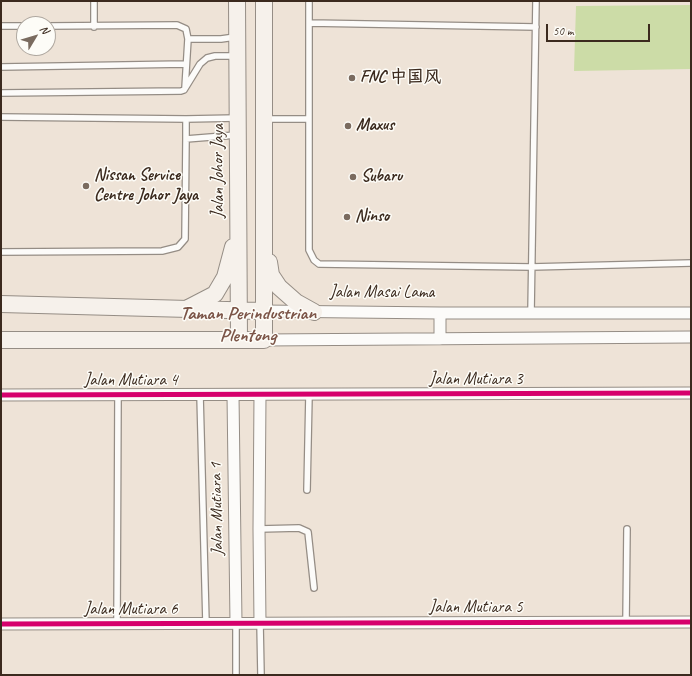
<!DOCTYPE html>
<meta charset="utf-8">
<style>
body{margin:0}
#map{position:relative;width:692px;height:676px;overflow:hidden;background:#eee3d7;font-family:Caveat,sans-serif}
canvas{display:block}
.frame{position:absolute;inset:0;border:2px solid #3b2a1e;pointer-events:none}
.north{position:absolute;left:16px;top:16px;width:40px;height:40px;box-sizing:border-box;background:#fdfcf7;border:1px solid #afa8a0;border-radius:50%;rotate:52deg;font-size:11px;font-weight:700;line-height:16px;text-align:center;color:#3b2a1e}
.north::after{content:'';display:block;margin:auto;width:14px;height:18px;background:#7a6b5f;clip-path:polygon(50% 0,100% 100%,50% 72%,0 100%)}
.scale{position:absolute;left:546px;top:24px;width:104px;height:18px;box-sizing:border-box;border:2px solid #3b2a1e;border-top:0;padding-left:5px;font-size:12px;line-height:14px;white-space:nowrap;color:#3b2a1e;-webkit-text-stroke:3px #fdfcf7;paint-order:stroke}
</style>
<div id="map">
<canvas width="692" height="676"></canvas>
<div class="frame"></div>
<div class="north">N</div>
<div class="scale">50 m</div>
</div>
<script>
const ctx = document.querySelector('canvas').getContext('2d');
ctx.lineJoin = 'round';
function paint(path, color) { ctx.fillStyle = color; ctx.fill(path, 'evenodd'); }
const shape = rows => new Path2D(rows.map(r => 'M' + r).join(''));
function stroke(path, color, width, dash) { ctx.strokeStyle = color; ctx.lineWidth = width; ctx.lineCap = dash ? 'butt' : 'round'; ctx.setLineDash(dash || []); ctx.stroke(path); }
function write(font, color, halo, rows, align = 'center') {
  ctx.font = font + ' Caveat,"LXGW WenKai TC",sans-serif'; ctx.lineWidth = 3; ctx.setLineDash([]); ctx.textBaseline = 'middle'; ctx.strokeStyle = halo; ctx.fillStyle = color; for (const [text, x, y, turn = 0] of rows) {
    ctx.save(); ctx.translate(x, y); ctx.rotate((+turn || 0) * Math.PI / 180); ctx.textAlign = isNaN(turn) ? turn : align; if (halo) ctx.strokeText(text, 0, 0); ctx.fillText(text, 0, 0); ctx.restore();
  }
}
paint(shape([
 [691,5,691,69,574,71,576,6]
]), '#ccdca7');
const service = shape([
 [94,1,94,27],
 [309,1,309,250,314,260,319,264,531,267,691,263],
 [309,23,536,27],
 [1,26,24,26],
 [48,26,177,25,186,29,188,39,185,88],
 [188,39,221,39,235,37],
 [1,67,186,64],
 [1,93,181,91,184,90,200,64,207,58,215,56,236,56],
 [1,117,186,119,237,118],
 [186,119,186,139],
 [266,119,309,119],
 [1,252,162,251,178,247,185,239,186,139,236,135],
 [531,312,536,1],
 [200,395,206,623],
 [307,490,309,395],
 [259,529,299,528,308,532,314,588],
 [626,622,627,529],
 [236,623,236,675],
 [260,623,261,675],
 [117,624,118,395]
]);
const minor = shape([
 [264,311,440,313,691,313],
 [440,313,440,339],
 [264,340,691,337],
 [1,395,691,393],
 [233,395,236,623],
 [260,395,259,529,260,623],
 [1,624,691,622]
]);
const secondary = shape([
 [237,1,239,340],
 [269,262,271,275,279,287,296,302,314,312],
 [1,304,264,311],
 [188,308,215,294,225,277,233,247],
 [1,340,264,340,264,1]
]);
stroke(service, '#958d85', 8);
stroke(minor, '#958d85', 13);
stroke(secondary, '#958d85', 18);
stroke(service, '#fcfbf9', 5.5);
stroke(minor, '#fcfbf9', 11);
stroke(secondary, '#f6f1eb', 16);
stroke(shape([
 [1,395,691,393],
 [1,624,691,622]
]), '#d6006c', 5);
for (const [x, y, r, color] of [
 [352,78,4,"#7a6b5f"],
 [348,126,4,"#7a6b5f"],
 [353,177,4,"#7a6b5f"],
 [86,186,4,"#7a6b5f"],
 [347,217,4,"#7a6b5f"]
]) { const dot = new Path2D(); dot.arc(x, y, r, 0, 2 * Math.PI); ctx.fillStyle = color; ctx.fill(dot); stroke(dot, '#fdfcf7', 1.5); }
write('bold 17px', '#3b2a1e', '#fdfcf7', [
 ["FNC 中国风",360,78],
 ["Maxus",356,126],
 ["Nissan Service",94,176],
 ["Centre Johor Jaya",94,196],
 ["Subaru",361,177],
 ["Ninso",355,217]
], 'left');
write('17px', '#3b2a1e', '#fdfcf7', [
 ["Jalan Johor Jaya",219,171,-90],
 ["Jalan Masai Lama",382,293],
 ["Jalan Mutiara 3",476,380],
 ["Jalan Mutiara 4",131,381],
 ["Jalan Mutiara 1",217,509,-91],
 ["Jalan Mutiara 5",476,608],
 ["Jalan Mutiara 6",131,610]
]);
write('bold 19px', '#7c5548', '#fdfcf7', [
 ["Taman Perindustrian",248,314],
 ["Plentong",248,336]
]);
</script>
